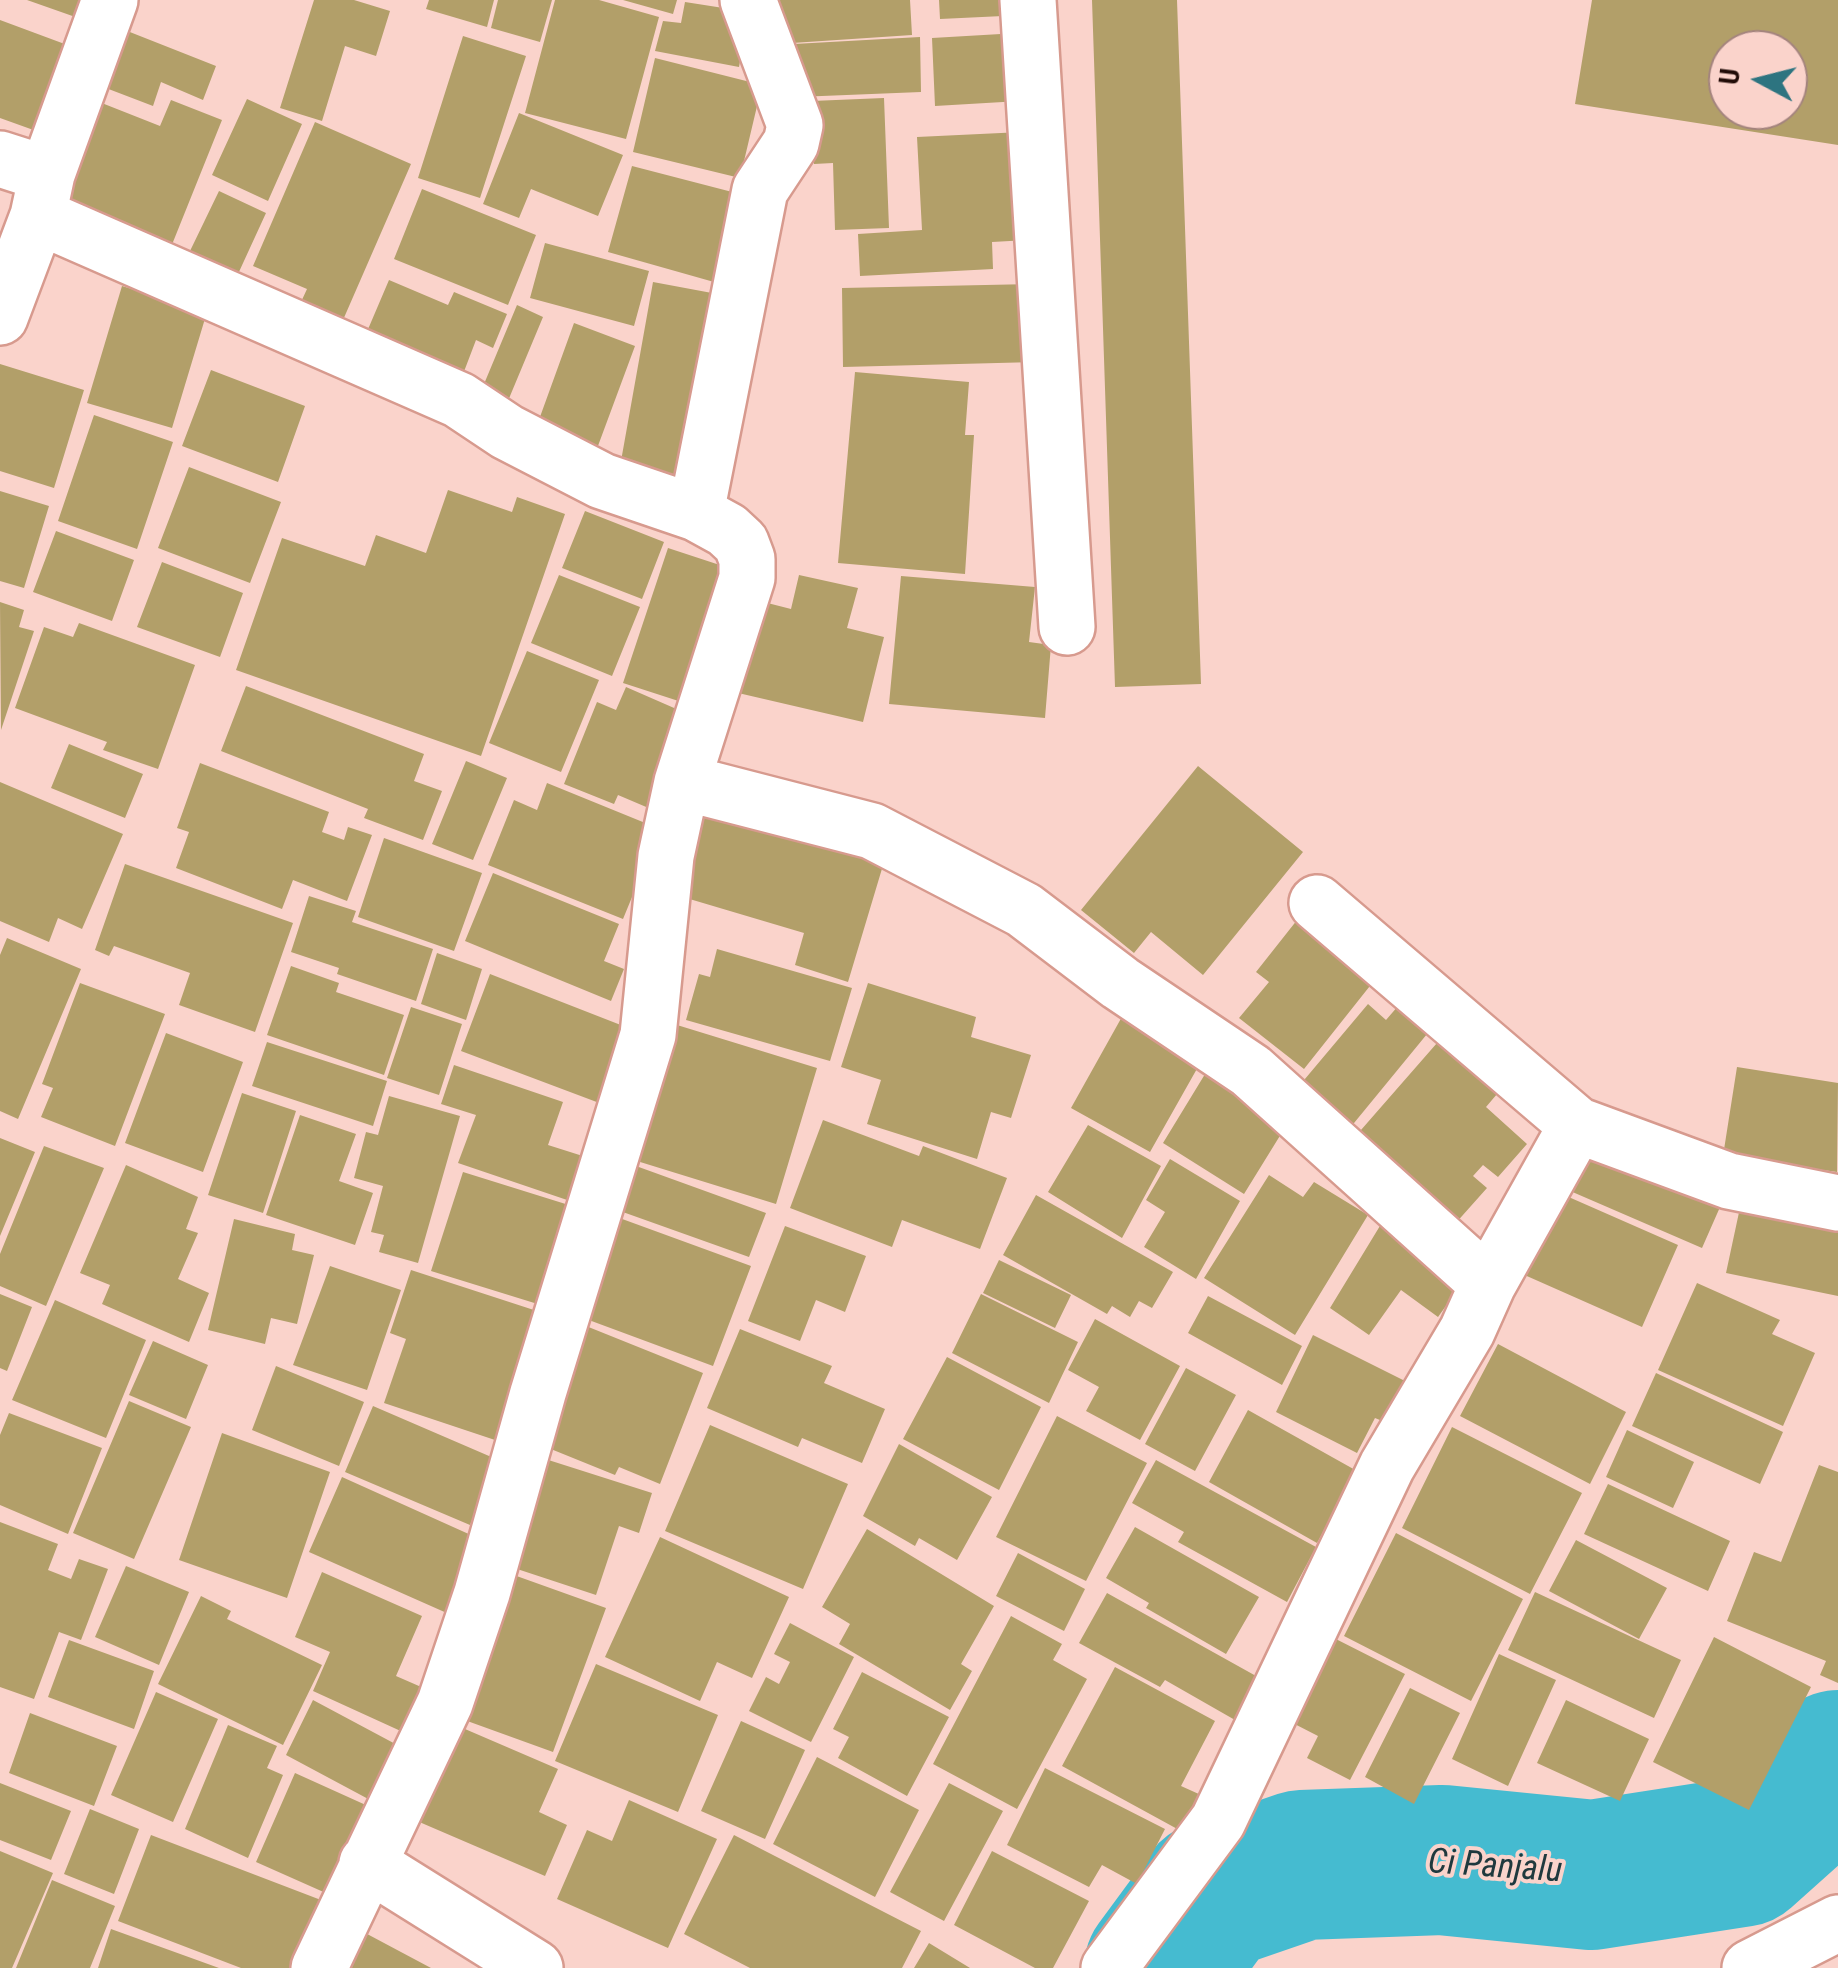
<!DOCTYPE html>
<style>
body{margin:0}
#map{position:relative;width:1838px;height:1968px;overflow:hidden;background:#fad3cb;font-family:"Roboto Condensed",sans-serif}
canvas{display:block}
.north{position:absolute;left:1708px;top:30px;width:100px;height:100px;box-sizing:border-box;background:#fad3cb;border:2px solid #a3837d;border-radius:50%;rotate:277deg;font-size:28px;font-weight:700;line-height:40px;text-align:center;color:#210c08}
.north::after{content:'';display:block;margin:auto;width:35px;height:45px;background:#2d7480;clip-path:polygon(50% 0,100% 100%,50% 72%,0 100%)}
</style>
<div id="map">
<canvas width="1838" height="1968"></canvas>
<div class="north">U</div>
</div>
<script>
const ctx = document.querySelector('canvas').getContext('2d');
ctx.lineJoin = 'round';
const shape = rows => new Path2D(rows.map(r => 'M' + r).join(''));
function stroke(path, color, width, dash) { ctx.strokeStyle = color; ctx.lineWidth = width; ctx.lineCap = dash ? 'butt' : 'round'; ctx.setLineDash(dash || []); ctx.stroke(path); }
function paint(path, color) { ctx.fillStyle = color; ctx.fill(path, 'evenodd'); }
function write(font, color, halo, rows, align = 'center') {
  ctx.font = font + ' "Roboto Condensed",sans-serif'; ctx.lineWidth = 8; ctx.setLineDash([]); ctx.textBaseline = 'middle'; ctx.strokeStyle = halo; ctx.fillStyle = color; for (const [text, x, y, turn = 0] of rows) {
    ctx.save(); ctx.translate(x, y); ctx.rotate((+turn || 0) * Math.PI / 180); ctx.textAlign = isNaN(turn) ? turn : align; if (halo) ctx.strokeText(text, 0, 0); ctx.fillText(text, 0, 0); ctx.restore();
  }
}
stroke(shape([
 [1159,1968,1212,1896,1302,1865,1442,1860,1592,1875,1741,1852,1838,1765]
]), '#45bbd0', 150);
paint(shape([
 [27,0,88,0,81,19],
 [314,0,354,0,390,11,376,56,345,46,322,121,280,108],
 [429,0,494,0,487,27,426,9],
 [498,0,552,0,540,42,491,28],
 [555,0,599,0,659,17,626,139,525,113],
 [623,0,677,0,673,14],
 [775,0,910,0,912,35,777,44],
 [939,0,1002,0,1003,16,940,19],
 [1092,0,1177,0,1201,684,1115,687],
 [1592,0,1838,0,1838,145,1575,104],
 [1728,50,1788,50,1788,110,1728,110],
 [685,2,749,12,739,67,655,51,663,21,681,23],
 [0,20,70,46,39,132,0,118],
 [107,23,216,66,203,100,161,82,153,106,85,80],
 [1018,33,1020,101,935,106,932,38],
 [463,36,526,56,480,198,418,178],
 [920,37,921,92,797,97,794,44],
 [655,58,762,85,740,178,633,152],
 [84,96,160,126,171,100,222,120,171,247,44,197],
 [884,98,889,228,835,230,833,163,814,164,812,101],
 [247,99,302,124,268,201,212,175],
 [519,113,623,155,598,216,531,189,519,218,483,204],
 [315,122,411,164,343,320,301,302,307,289,253,266],
 [1022,132,1028,240,992,242,993,269,860,276,858,234,922,230,917,137],
 [632,166,736,193,714,282,608,252],
 [422,189,536,235,508,305,394,259],
 [219,191,266,213,238,274,190,251],
 [545,243,649,271,634,326,530,298],
 [389,280,448,305,454,292,507,314,493,348,476,340,460,382,363,341],
 [653,282,728,296,693,491,645,482,647,466,621,461],
 [1033,284,1036,362,843,367,842,288],
 [122,286,207,312,172,428,87,403],
 [517,305,543,317,505,408,479,396],
 [574,323,635,346,592,462,532,439],
 [0,364,84,390,54,488,0,471],
 [211,370,305,406,278,482,182,446],
 [855,372,969,382,965,435,974,435,965,574,838,563],
 [94,415,173,442,137,549,58,521],
 [189,467,281,502,250,583,158,548],
 [448,490,512,512,517,497,565,514,481,756,236,670,282,538,365,566,376,535,426,553],
 [0,491,49,506,24,588,0,581],
 [585,511,664,542,642,599,562,568],
 [56,531,134,560,112,621,33,592],
 [668,548,741,572,697,707,623,683],
 [162,562,243,593,220,657,137,627],
 [559,575,640,607,612,676,531,643],
 [799,575,858,588,847,628,884,637,863,722,721,689,744,597,791,609],
 [901,576,1035,587,1029,642,1051,645,1045,718,889,704],
 [0,602,24,610,19,627,34,631,1,730],
 [79,623,195,665,158,769,103,750,107,742,15,708,44,627,73,637],
 [527,651,599,680,561,772,489,743],
 [246,686,424,754,414,781,442,791,423,840,364,818,368,809,221,751],
 [626,687,697,718,658,812,618,795,614,804,564,784,597,702,616,710],
 [69,744,143,774,125,818,51,788],
 [466,761,507,778,473,860,432,844],
 [200,763,329,812,322,832,344,840,348,827,372,835,347,901,293,880,282,909,176,868,189,832,177,828],
 [1198,766,1303,852,1203,975,1151,932,1134,953,1081,910],
 [0,782,123,834,82,929,58,918,49,942,0,921],
 [547,783,660,829,623,919,488,865,514,800,537,810],
 [692,804,884,862,848,982,795,965,804,933,666,892],
 [384,838,482,873,454,951,358,917],
 [125,864,293,923,255,1032,179,1005,190,973,114,946,109,956,95,950],
 [493,873,619,924,604,961,624,969,611,1001,465,941],
 [309,896,356,911,352,922,433,949,416,1001,337,974,339,968,291,952],
 [1305,910,1381,972,1304,1069,1239,1018,1269,982,1256,972],
 [7,938,81,969,18,1119,0,1111,0,955],
 [717,949,852,988,830,1061,686,1020,699,974,710,977],
 [437,953,482,969,466,1020,421,1004],
 [291,966,339,983,336,992,404,1015,384,1075,267,1035],
 [490,974,631,1029,602,1104,461,1051],
 [80,983,165,1014,115,1146,41,1117,53,1088,42,1084],
 [868,983,976,1017,971,1037,1031,1055,1011,1118,991,1112,977,1159,867,1124,881,1080,841,1067],
 [1411,991,1441,1017,1345,1134,1294,1092,1368,1004,1386,1020],
 [1128,1006,1207,1051,1150,1152,1071,1108],
 [411,1007,462,1024,439,1095,387,1078],
 [664,1021,817,1068,776,1204,624,1157],
 [166,1033,243,1062,203,1172,125,1143],
 [1444,1035,1503,1087,1486,1107,1527,1144,1498,1177,1483,1165,1473,1176,1487,1188,1446,1234,1347,1146],
 [267,1042,387,1081,373,1126,252,1086],
 [1213,1061,1294,1113,1244,1194,1163,1143],
 [454,1065,563,1102,548,1145,589,1158,573,1202,458,1163,476,1115,441,1104],
 [1737,1067,1838,1083,1837,1172,1723,1156],
 [242,1093,296,1111,263,1213,208,1195],
 [389,1096,460,1116,418,1263,379,1252,384,1235,371,1232,383,1186,354,1178,366,1132,378,1135],
 [300,1115,356,1134,339,1181,373,1193,355,1245,266,1215],
 [823,1120,919,1156,923,1146,1007,1178,980,1249,902,1220,892,1247,790,1208],
 [1088,1125,1161,1166,1122,1238,1048,1192],
 [1576,1132,1724,1198,1702,1248,1554,1184],
 [0,1138,35,1152,0,1236],
 [44,1146,104,1168,46,1306,0,1286,0,1254],
 [1170,1159,1240,1201,1196,1279,1144,1247,1165,1212,1146,1200],
 [126,1165,198,1197,186,1229,198,1233,178,1279,209,1293,189,1342,102,1304,110,1285,80,1273],
 [636,1166,766,1213,749,1257,620,1211],
 [463,1172,588,1211,557,1310,431,1271],
 [1269,1175,1303,1197,1314,1182,1368,1215,1295,1335,1204,1278],
 [1744,1189,1838,1208,1838,1296,1726,1273],
 [1555,1191,1678,1245,1642,1327,1520,1273],
 [1036,1195,1173,1272,1152,1308,1139,1301,1130,1317,1112,1306,1107,1314,1003,1255],
 [614,1216,751,1266,713,1366,578,1316],
 [1386,1216,1468,1275,1438,1317,1401,1290,1369,1335,1330,1308],
 [234,1219,295,1234,292,1250,314,1255,297,1324,271,1318,265,1344,208,1330],
 [785,1226,866,1256,845,1312,816,1300,800,1341,748,1321],
 [999,1260,1071,1295,1055,1328,983,1293],
 [330,1266,401,1290,367,1390,293,1365],
 [411,1270,540,1312,498,1441,384,1403,406,1339,390,1333],
 [1697,1283,1780,1320,1772,1334,1815,1353,1783,1426,1658,1370],
 [0,1294,32,1307,7,1371,0,1368],
 [981,1294,1078,1342,1049,1403,952,1353],
 [1208,1296,1302,1346,1282,1385,1188,1333],
 [55,1300,146,1340,106,1438,12,1400],
 [1095,1319,1180,1366,1140,1440,1086,1411,1099,1387,1068,1370],
 [581,1324,703,1373,660,1484,619,1467,615,1475,536,1443],
 [740,1329,832,1366,824,1383,885,1409,862,1463,802,1438,798,1447,707,1408],
 [1313,1335,1413,1385,1392,1425,1375,1418,1357,1453,1276,1412],
 [153,1341,208,1365,186,1419,129,1395],
 [1498,1344,1626,1412,1590,1484,1460,1416],
 [947,1357,1041,1407,999,1490,903,1439],
 [276,1366,364,1402,339,1466,252,1430],
 [1186,1368,1236,1395,1195,1471,1145,1444],
 [1656,1373,1783,1432,1760,1484,1632,1426],
 [129,1401,191,1427,134,1559,73,1533],
 [373,1406,496,1459,470,1525,345,1472],
 [1248,1410,1357,1471,1317,1543,1209,1482],
 [9,1413,102,1448,68,1534,0,1505,0,1435],
 [1057,1416,1147,1463,1086,1581,996,1537],
 [710,1425,848,1484,803,1589,665,1531],
 [1452,1427,1582,1493,1530,1594,1402,1528],
 [1627,1430,1694,1462,1673,1508,1606,1477],
 [222,1433,330,1472,287,1598,179,1560],
 [899,1444,992,1497,957,1560,919,1538,915,1546,863,1516],
 [539,1457,652,1493,639,1533,619,1526,596,1595,505,1565],
 [1156,1460,1316,1547,1287,1602,1178,1542,1184,1532,1132,1503],
 [1819,1465,1838,1472,1838,1683,1820,1675,1826,1661,1727,1621,1754,1552,1781,1562],
 [342,1477,482,1540,449,1614,309,1552],
 [1608,1484,1730,1541,1708,1591,1584,1534],
 [0,1522,58,1544,48,1570,71,1579,79,1559,108,1569,81,1640,59,1632,34,1699,0,1687],
 [1135,1527,1259,1597,1226,1654,1146,1608,1149,1603,1106,1578],
 [867,1529,994,1606,961,1664,972,1671,950,1710,839,1644,850,1624,822,1607],
 [1396,1533,1523,1599,1471,1701,1344,1636],
 [660,1537,789,1597,752,1678,717,1662,700,1701,605,1657],
 [1576,1540,1667,1588,1639,1639,1549,1591],
 [1018,1553,1085,1589,1064,1631,996,1596],
 [126,1566,189,1592,159,1665,95,1637],
 [322,1572,422,1616,396,1676,435,1693,416,1738,313,1691,330,1652,295,1637],
 [511,1574,606,1608,553,1752,459,1718],
 [1535,1592,1681,1660,1654,1718,1508,1650],
 [1107,1593,1265,1681,1242,1724,1165,1680,1160,1687,1079,1643],
 [201,1596,231,1611,227,1619,322,1665,283,1745,158,1684],
 [1011,1616,1062,1644,1053,1660,1087,1679,1017,1809,933,1764],
 [790,1623,854,1657,811,1742,749,1711,766,1677,779,1684,790,1662,774,1654],
 [1322,1632,1405,1674,1350,1780,1307,1758,1318,1736,1279,1716],
 [1714,1637,1811,1687,1749,1810,1653,1762],
 [69,1640,154,1671,134,1729,48,1697],
 [1499,1654,1556,1680,1508,1786,1452,1759],
 [596,1664,718,1715,678,1812,555,1761],
 [1115,1667,1215,1721,1181,1786,1201,1795,1181,1831,1062,1766],
 [862,1672,949,1717,907,1796,838,1758,849,1737,833,1729],
 [1410,1688,1460,1713,1414,1804,1365,1777],
 [156,1692,218,1719,173,1822,111,1795],
 [313,1700,401,1747,372,1801,286,1755],
 [1566,1700,1649,1739,1620,1801,1537,1763],
 [30,1713,117,1746,94,1806,9,1773],
 [741,1721,805,1750,765,1839,701,1811],
 [451,1723,558,1769,539,1812,567,1825,545,1876,410,1818],
 [228,1725,277,1746,267,1768,283,1775,248,1858,185,1829],
 [817,1757,919,1810,875,1897,773,1844],
 [1045,1768,1165,1829,1137,1884,1102,1865,1089,1887,1007,1845],
 [295,1773,368,1806,328,1894,256,1862],
 [0,1783,71,1811,51,1860,0,1840],
 [949,1783,1003,1811,944,1921,890,1892],
 [629,1800,717,1839,668,1948,557,1899,587,1830,612,1841],
 [90,1809,139,1829,114,1894,64,1874],
 [151,1835,334,1905,310,1968,241,1968,118,1921],
 [734,1835,921,1931,902,1968,750,1968,684,1934],
 [0,1851,53,1873,12,1968,0,1968],
 [992,1851,1089,1901,1053,1968,1035,1968,954,1925],
 [52,1880,115,1906,90,1968,16,1968],
 [354,1927,431,1968,332,1968],
 [111,1929,219,1968,98,1968],
 [929,1943,970,1968,914,1968]
]), '#b29f69');
const minor = shape([
 [1028,0,1067,627],
 [0,159,47,174,38,216,0,317],
 [47,174,110,0],
 [38,216,459,400,507,432,602,481,696,513,727,530,741,543,747,559,747,578,682,782,666,856,648,1035,538,1393,482,1593,445,1703,319,1968],
 [696,513,760,190,791,143,795,125,748,0],
 [682,782,872,831,1024,910,1120,983,1251,1071,1488,1284],
 [1317,903,1577,1125],
 [367,1863,535,1968],
 [1109,1968,1218,1821,1387,1466,1467,1331,1488,1284,1577,1125,1729,1181,1838,1203],
 [1750,1968,1838,1923]
]);
stroke(minor, '#d79a8e', 60);
stroke(minor, '#fff', 55);
write('italic 35px', '#20393e', '#fad3cb', [
 ["Ci Panjalu",1495,1868,4]
]);
</script>
